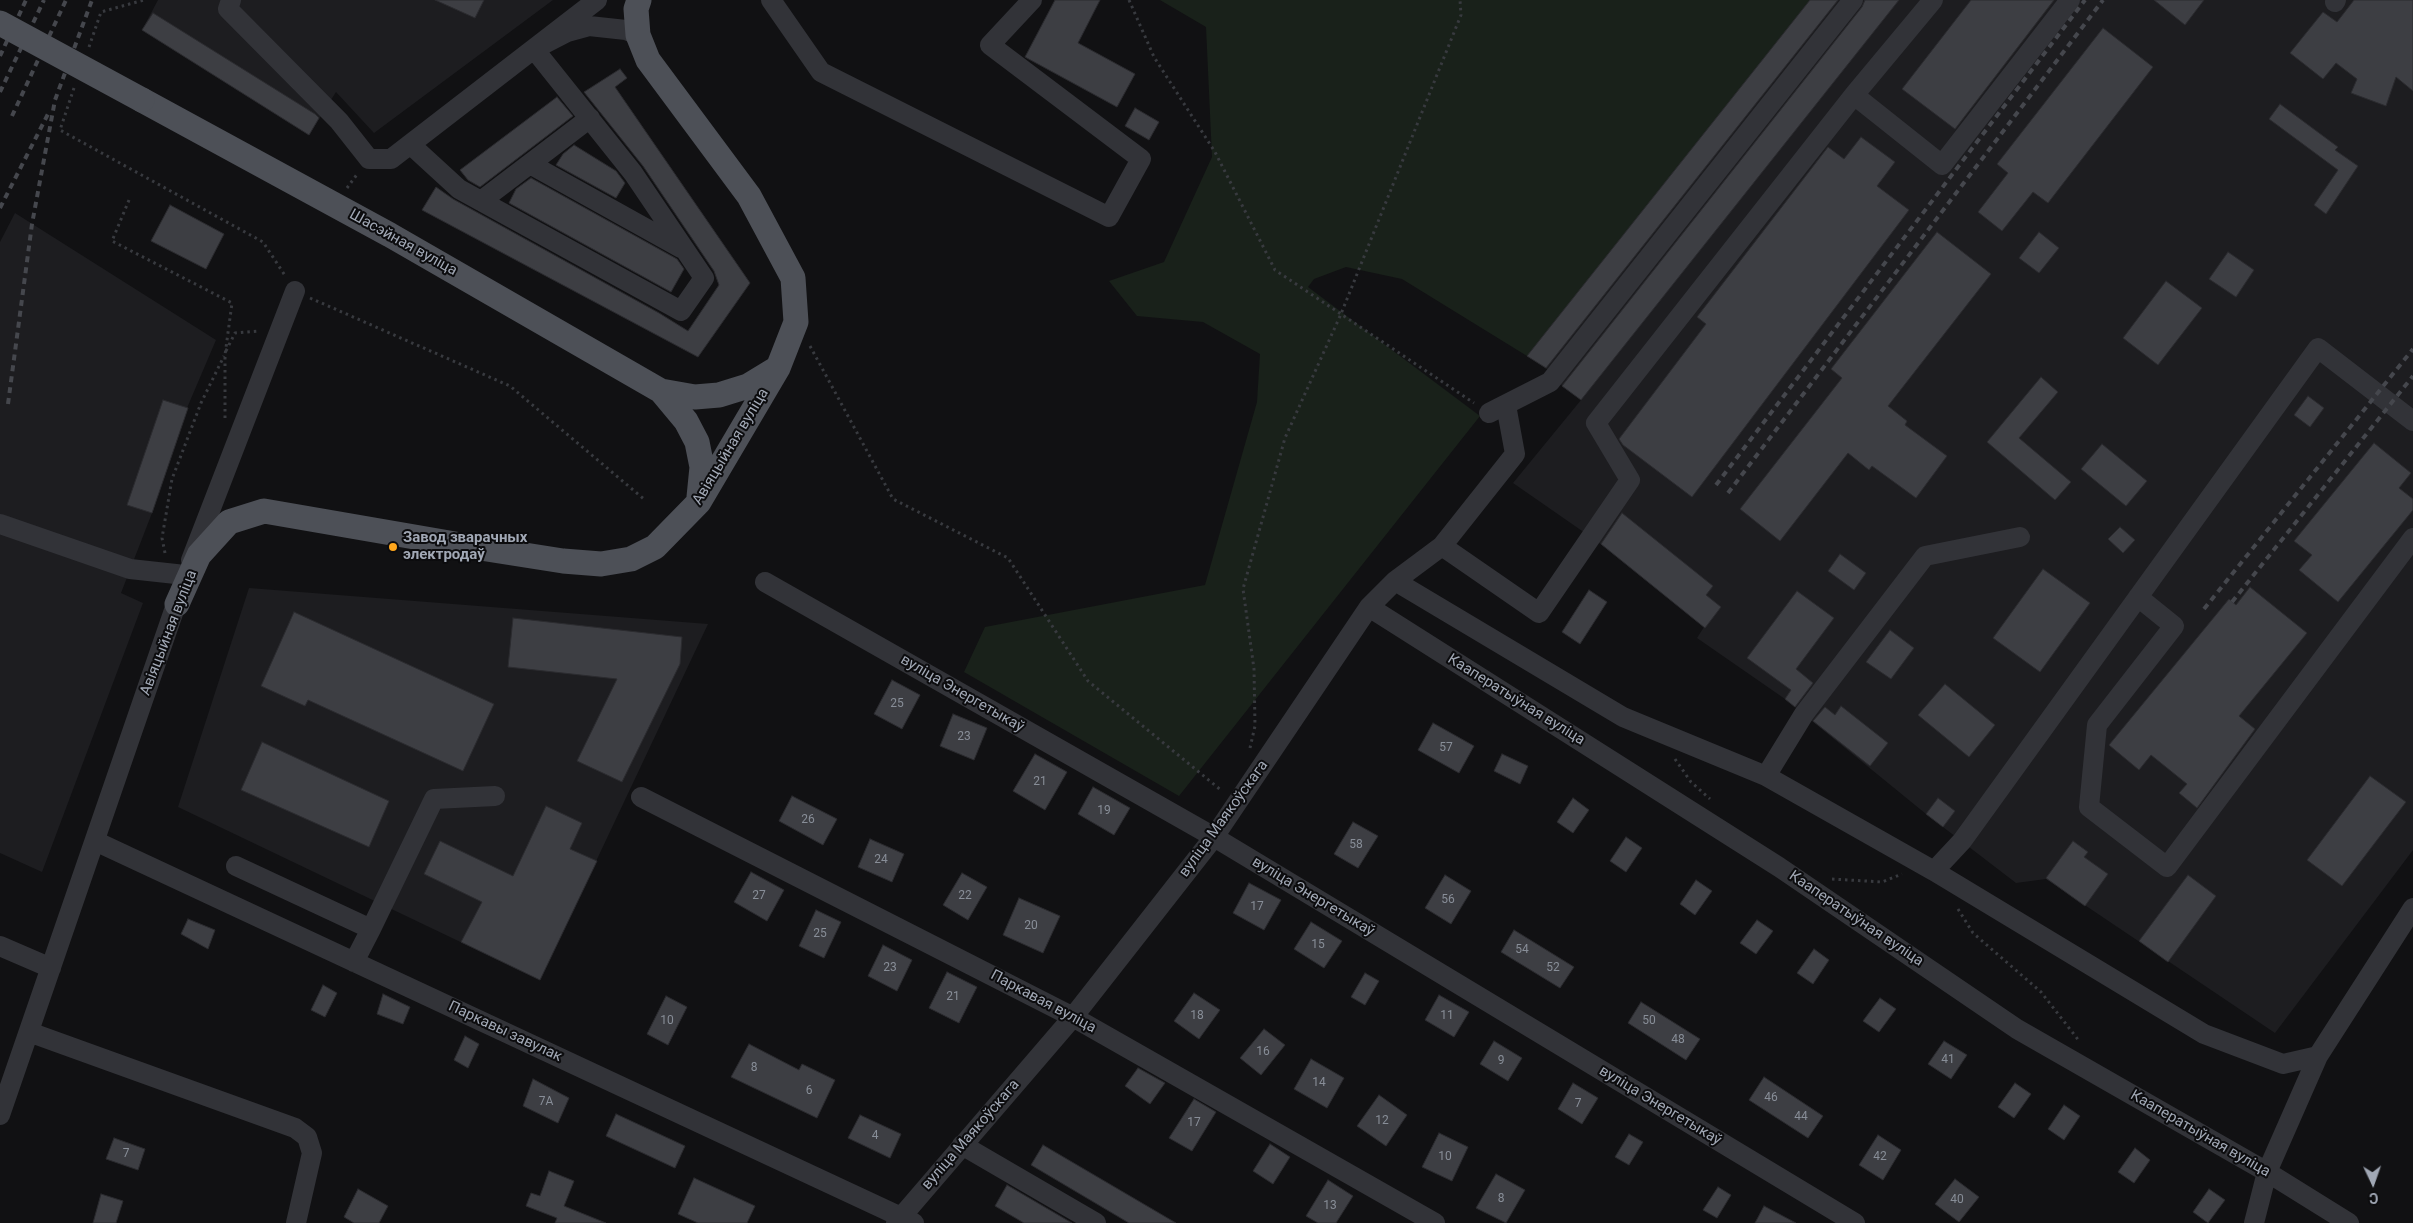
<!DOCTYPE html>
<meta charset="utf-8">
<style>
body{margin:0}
#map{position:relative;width:2413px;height:1223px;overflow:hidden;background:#111113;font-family:Roboto,sans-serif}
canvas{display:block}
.north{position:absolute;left:2348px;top:1158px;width:50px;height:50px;-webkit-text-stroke:4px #0c0c0e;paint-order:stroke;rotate:177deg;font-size:14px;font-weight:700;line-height:20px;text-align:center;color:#a1a8b5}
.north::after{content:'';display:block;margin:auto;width:18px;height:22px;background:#a1a8b5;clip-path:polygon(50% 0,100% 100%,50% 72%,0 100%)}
</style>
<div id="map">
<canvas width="2413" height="1223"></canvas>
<div class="north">С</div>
</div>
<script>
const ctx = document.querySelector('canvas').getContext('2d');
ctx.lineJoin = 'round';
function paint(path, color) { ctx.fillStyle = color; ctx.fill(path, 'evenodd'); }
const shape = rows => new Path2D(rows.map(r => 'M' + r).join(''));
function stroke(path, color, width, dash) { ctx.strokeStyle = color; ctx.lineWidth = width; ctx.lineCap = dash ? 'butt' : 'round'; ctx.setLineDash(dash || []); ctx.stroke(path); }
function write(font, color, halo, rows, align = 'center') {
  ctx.font = font + ' Roboto,sans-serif'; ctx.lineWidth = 4; ctx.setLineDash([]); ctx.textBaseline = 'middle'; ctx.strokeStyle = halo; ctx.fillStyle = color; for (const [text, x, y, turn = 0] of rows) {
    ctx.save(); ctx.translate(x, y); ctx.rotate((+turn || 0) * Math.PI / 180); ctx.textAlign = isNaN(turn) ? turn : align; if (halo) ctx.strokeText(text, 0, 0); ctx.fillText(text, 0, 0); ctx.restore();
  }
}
paint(shape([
 [158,0,553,0,374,133,336,92,309,135,142,30],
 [1810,0,2413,0,2413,850,2275,1033,2046,879,2016,883,1926,814,1785,699,1697,638,1704,627,1598,542,1513,483,1581,400,1560,384,1548,370,1527,356],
 [15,213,216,340,187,408,152,513,121,593,143,603,42,872,0,853,0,242],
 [249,588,708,624,540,980,178,807]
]), '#1d1d20');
paint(shape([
 [1160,0,1825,0,1540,364,1402,279,1346,267,1314,279,1308,287,1480,416,1179,796,964,672,985,627,1205,585,1257,402,1260,354,1203,322,1137,316,1109,281,1164,262,1212,157,1206,27]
]), '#19211a');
const building = shape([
 [435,0,484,0,475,18,435,0],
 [1055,0,1100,0,1078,43,1135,74,1117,107,1025,57,1055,0],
 [1810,0,1838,0,1546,368,1527,356,1810,0],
 [1865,0,1899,0,1581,400,1562,386,1862,7,1865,0],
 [1971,0,2054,0,1955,129,1902,89,1971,0],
 [2154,0,2204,0,2185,25,2154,0],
 [2354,0,2413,0,2413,91,2396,77,2386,106,2351,93,2357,79,2336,63,2323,79,2290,53,2323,12,2337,22,2354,0],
 [153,13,315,114,319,118,309,135,142,30,153,13],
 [2103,28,2153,67,2048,203,2033,192,2002,231,1978,212,2008,173,1997,164,2103,28],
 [620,69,627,78,615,87,750,283,698,357,422,210,436,187,453,199,659,313,688,331,719,285,714,271,643,166,584,92,620,69],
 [557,97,573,116,480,187,468,180,460,170,557,97],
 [2280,104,2338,147,2335,150,2358,166,2326,214,2314,205,2338,170,2269,119,2280,104],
 [1135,108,1159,122,1149,140,1125,126,1135,108],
 [1861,137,1895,162,1877,186,1909,210,1692,497,1623,445,1619,439,1706,324,1697,317,1828,147,1844,159,1861,137],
 [574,145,616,171,625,183,616,198,556,165,563,154,574,145],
 [531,178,677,259,684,269,671,292,509,203,516,189,531,178],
 [170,205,224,234,206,269,151,241,170,205],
 [1937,232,1991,274,1888,406,1907,421,1905,425,1947,456,1916,498,1872,466,1869,470,1848,453,1780,541,1740,509,1842,378,1831,369,1937,232],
 [2039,232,2059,248,2039,273,2019,258,2039,232],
 [2228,252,2254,270,2236,297,2209,279,2228,252],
 [2166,281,2202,308,2158,365,2123,338,2166,281],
 [2041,377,2058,392,2019,438,2071,482,2055,500,1987,442,2041,377],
 [2308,396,2324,408,2310,427,2294,415,2308,396],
 [163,400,188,408,152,513,127,505,163,400],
 [2374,443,2411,473,2399,488,2413,499,2413,510,2338,602,2299,570,2312,555,2294,541,2374,443],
 [2102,444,2147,481,2126,506,2081,469,2102,444],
 [1622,513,1713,586,1706,595,1721,607,1705,628,1601,544,1622,513],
 [2120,527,2135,540,2123,553,2108,539,2120,527],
 [1840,554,1866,573,1854,590,1828,571,1840,554],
 [2043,569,2090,603,2040,672,1993,638,2043,569],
 [2250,587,2307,633,2239,716,2255,729,2197,808,2179,793,2187,784,2151,755,2139,770,2109,745,2229,599,2236,605,2250,587],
 [1589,590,1607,602,1580,644,1562,632,1589,590],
 [1797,591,1834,618,1796,669,1813,683,1795,707,1785,699,1791,690,1747,658,1797,591],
 [294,612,494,704,463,771,308,700,305,706,261,686,294,612],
 [513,618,682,637,680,664,622,782,577,761,617,679,508,667,513,618],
 [1890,630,1914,648,1891,679,1866,662,1890,630],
 [892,680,920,695,902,729,874,714,892,680],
 [1945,684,1995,725,1969,757,1918,715,1945,684],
 [1841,706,1888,743,1870,766,1813,721,1825,707,1835,715,1841,706],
 [953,714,987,728,974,760,940,746,953,714],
 [1433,723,1474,746,1459,773,1418,750,1433,723],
 [262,742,389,801,369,847,241,790,262,742],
 [1035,754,1067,772,1045,810,1013,791,1035,754],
 [1502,754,1528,766,1520,784,1494,771,1502,754],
 [2370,776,2406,802,2342,886,2307,860,2370,776],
 [1093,787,1130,808,1114,835,1078,814,1093,787],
 [792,796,837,819,823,845,779,821,792,796],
 [1573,798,1589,810,1573,833,1557,822,1573,798],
 [1938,798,1955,811,1943,827,1926,814,1938,798],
 [546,806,582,823,570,849,597,861,540,980,461,942,482,902,424,874,440,841,513,876,546,806],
 [1353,822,1378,836,1358,868,1334,854,1353,822],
 [1626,837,1642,848,1626,872,1610,861,1626,837],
 [870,839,904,854,892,882,858,867,870,839],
 [2073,841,2088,852,2084,857,2108,874,2085,906,2046,878,2073,841],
 [751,872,784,890,767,921,734,902,751,872],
 [962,873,987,887,968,920,943,905,962,873],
 [1445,875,1471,891,1451,924,1425,908,1445,875],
 [2188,875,2216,896,2168,962,2139,941,2188,875],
 [1696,880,1712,891,1695,915,1680,904,1696,880],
 [1249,883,1281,900,1264,930,1233,913,1249,883],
 [1019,898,1060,916,1043,953,1003,935,1019,898],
 [816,910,841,922,824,958,799,946,816,910],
 [188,919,215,930,208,949,181,934,188,919],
 [1757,920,1773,931,1756,954,1740,943,1757,920],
 [1311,922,1342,941,1324,968,1294,949,1311,922],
 [1514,930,1574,967,1560,988,1501,952,1514,930],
 [883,945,912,960,897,991,868,976,883,945],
 [1814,949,1829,960,1813,984,1797,973,1814,949],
 [947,972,977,987,959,1023,929,1008,947,972],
 [1365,973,1379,981,1365,1005,1351,997,1365,973],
 [323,985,337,993,325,1017,311,1010,323,985],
 [1194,993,1220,1010,1199,1039,1174,1021,1194,993],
 [383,994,410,1007,403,1024,377,1014,383,994],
 [1439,995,1469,1012,1454,1037,1425,1020,1439,995],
 [666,996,687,1007,668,1045,647,1034,666,996],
 [1880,998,1896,1009,1879,1032,1863,1021,1880,998],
 [1641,1002,1700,1039,1686,1060,1628,1023,1641,1002],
 [1264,1029,1285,1045,1261,1075,1240,1058,1264,1029],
 [465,1036,479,1044,468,1068,454,1060,465,1036],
 [1494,1041,1522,1058,1508,1081,1480,1064,1494,1041],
 [1944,1041,1967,1055,1951,1079,1928,1064,1944,1041],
 [749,1044,799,1070,802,1064,835,1080,817,1118,731,1077,749,1044],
 [1311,1059,1344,1078,1327,1108,1294,1089,1311,1059],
 [1138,1068,1165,1083,1150,1104,1125,1086,1138,1068],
 [1764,1077,1823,1116,1808,1138,1749,1100,1764,1077],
 [533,1079,569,1098,558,1123,523,1106,533,1079],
 [1573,1083,1598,1098,1582,1124,1558,1109,1573,1083],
 [2015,1083,2031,1094,2014,1118,1998,1107,2015,1083],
 [1379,1095,1407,1115,1386,1146,1357,1126,1379,1095],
 [1194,1099,1216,1112,1192,1151,1169,1138,1194,1099],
 [2064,1105,2080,1116,2064,1140,2048,1129,2064,1105],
 [616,1114,685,1146,675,1168,606,1136,616,1114],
 [860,1115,901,1134,890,1158,848,1138,860,1115],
 [1439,1133,1468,1147,1452,1181,1422,1167,1439,1133],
 [1629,1134,1643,1142,1629,1165,1615,1157,1629,1134],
 [1878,1135,1901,1150,1883,1180,1859,1165,1878,1135],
 [114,1138,145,1149,138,1170,106,1159,114,1138],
 [1270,1144,1290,1157,1273,1184,1253,1171,1270,1144],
 [1043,1145,1176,1223,1129,1223,1031,1165,1043,1145],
 [2135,1148,2150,1160,2134,1183,2118,1172,2135,1148],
 [549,1171,574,1181,564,1206,606,1223,555,1223,557,1218,526,1206,531,1193,540,1196,549,1171],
 [1496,1174,1525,1190,1506,1223,1476,1208,1496,1174],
 [694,1178,755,1206,747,1223,698,1223,678,1214,694,1178],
 [1955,1179,1979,1197,1959,1222,1935,1204,1955,1179],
 [1328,1180,1353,1196,1336,1223,1318,1223,1306,1216,1328,1180],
 [1007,1185,1072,1223,1024,1223,995,1206,1007,1185],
 [1718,1187,1731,1195,1717,1218,1703,1210,1718,1187],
 [358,1189,388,1206,379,1223,354,1223,344,1217,358,1189],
 [2209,1189,2225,1200,2208,1223,2193,1212,2209,1189],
 [101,1194,123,1201,116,1223,93,1223,101,1194],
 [1764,1206,1796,1223,1755,1223,1764,1206]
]);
paint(building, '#3d3e43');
stroke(building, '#2b2b2f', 1);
stroke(shape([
 [1129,0,1154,57,1215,152,1275,270,1474,403],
 [89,47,101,12,144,0],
 [74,88,60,130,263,242,286,277],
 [347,188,358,173],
 [129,200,112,241,232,303,225,355,225,418],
 [310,298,510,386,645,500],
 [810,346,893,499,1008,558,1088,681,1222,791],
 [226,351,235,333,259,331],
 [165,553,162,538,172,479,201,403,224,356],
 [1250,748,1255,726,1254,669,1243,589,1285,438,1341,314,1461,15,1460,0],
 [1675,759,1691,782,1710,799],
 [1832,879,1882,882,1902,874],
 [1958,909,1973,933,2041,992,2080,1042]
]), '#383a3f', 3, [2.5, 4]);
stroke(shape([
 [231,0,228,9,339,121,369,159,391,159,597,0],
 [771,0,821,72,1109,217,1141,159,990,45,1032,0],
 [2335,2,2336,0],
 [1854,95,1942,165,2070,0],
 [411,145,459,189,681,311,704,278,633,173,534,49,567,32,589,26,626,30,638,35],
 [530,164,681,248],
 [481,201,590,118],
 [1489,413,1550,382,1853,0],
 [0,524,130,569,185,575],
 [1442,546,1539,613,1630,480,1596,423,1854,95,1933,0],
 [191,560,295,291],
 [1395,581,1623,717,1766,776,1804,714,1925,556,2020,537],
 [765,582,1214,837,1855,1223],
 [2138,597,2174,626,2097,725,2089,807,2167,867,2413,538],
 [1369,607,1779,867,2017,1029,2267,1172,2349,1223],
 [1766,776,1934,871,2204,1034,2283,1064,2318,1056],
 [641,797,1073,1017,1435,1223],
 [95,841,914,1223],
 [236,866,371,929,354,962],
 [1934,871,1962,841,2318,348,2413,421],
 [371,929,434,799,495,796],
 [0,946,51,968],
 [29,1032,295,1128,307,1137,312,1153,296,1223],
 [0,1115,181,590],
 [962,1145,1096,1223],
 [896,1223,1073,1017,1214,837,1369,607,1395,581,1442,546,1515,454,1506,405],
 [2254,1223,2267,1172,2318,1056,2413,908]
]), '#323338', 20);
stroke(shape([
 [142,100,390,235,661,391,686,421,697,442,702,467,699,497],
 [661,391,695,397,719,395,748,386,776,369],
 [177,604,199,555,229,522,264,511,455,544,563,561,601,564,631,559,655,547,699,502,778,368,796,322,793,278,749,196,648,60,638,35,636,9,639,0]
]), '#4d5057', 25);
stroke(shape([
 [0,56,26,0],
 [0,92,44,0],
 [12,116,66,0],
 [0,208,49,112],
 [8,404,32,224,55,100,92,0],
 [1716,485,2085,0],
 [1728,493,2103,0],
 [2232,602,2413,376],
 [2204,609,2413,349]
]), '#45474d', 4, [6, 5]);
stroke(shape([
 [0,23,142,100]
]), '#4d5057', 25);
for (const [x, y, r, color] of [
 [393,547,5,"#ffa71d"]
]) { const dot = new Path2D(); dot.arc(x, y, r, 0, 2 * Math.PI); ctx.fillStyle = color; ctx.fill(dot); stroke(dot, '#0c0c0e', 2); }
write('12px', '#888e98', null, [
 ["25",897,704],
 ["23",964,737],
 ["57",1446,748],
 ["21",1040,782],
 ["19",1104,811],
 ["26",808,820],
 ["58",1356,845],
 ["24",881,860],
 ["27",759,896],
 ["22",965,896],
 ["56",1448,900],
 ["17",1257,907],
 ["20",1031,926],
 ["25",820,934],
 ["15",1318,945],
 ["54",1522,950],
 ["23",890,968],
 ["52",1553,968],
 ["21",953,997],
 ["18",1197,1016],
 ["11",1447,1016],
 ["10",667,1021],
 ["50",1649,1021],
 ["48",1678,1040],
 ["16",1263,1052],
 ["41",1948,1060],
 ["9",1501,1061],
 ["8",754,1068],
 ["14",1319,1083],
 ["6",809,1091],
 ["46",1771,1098],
 ["7А",546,1102],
 ["7",1578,1104],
 ["44",1801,1117],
 ["12",1382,1121],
 ["17",1194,1123],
 ["4",875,1136],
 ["7",126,1154],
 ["10",1445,1157],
 ["42",1880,1157],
 ["8",1501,1199],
 ["40",1957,1200],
 ["13",1330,1206]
]);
write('15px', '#a1a8b5', '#0c0c0e', [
 ["Шасэйная вуліца",403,243,29],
 ["Авіяцыйная вуліца",731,447,-59],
 ["Авіяцыйная вуліца",169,633,-69],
 ["вуліца Энергетыкаў",962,694,30],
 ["Кааператыўная вуліца",1516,700,32],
 ["вуліца Маякоўскага",1224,819,-54],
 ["вуліца Энергетыкаў",1313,897,31],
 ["Кааператыўная вуліца",1856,919,34],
 ["Паркавая вуліца",1043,1002,28],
 ["Паркавы завулак",505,1032,25],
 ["вуліца Энергетыкаў",1660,1106,31],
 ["Кааператыўная вуліца",2200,1134,30],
 ["вуліца Маякоўскага",971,1135,-49]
]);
write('bold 15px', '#a1a8b5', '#0c0c0e', [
 ["Завод зварачных",403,538],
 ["электродаў",403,555]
], 'left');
</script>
